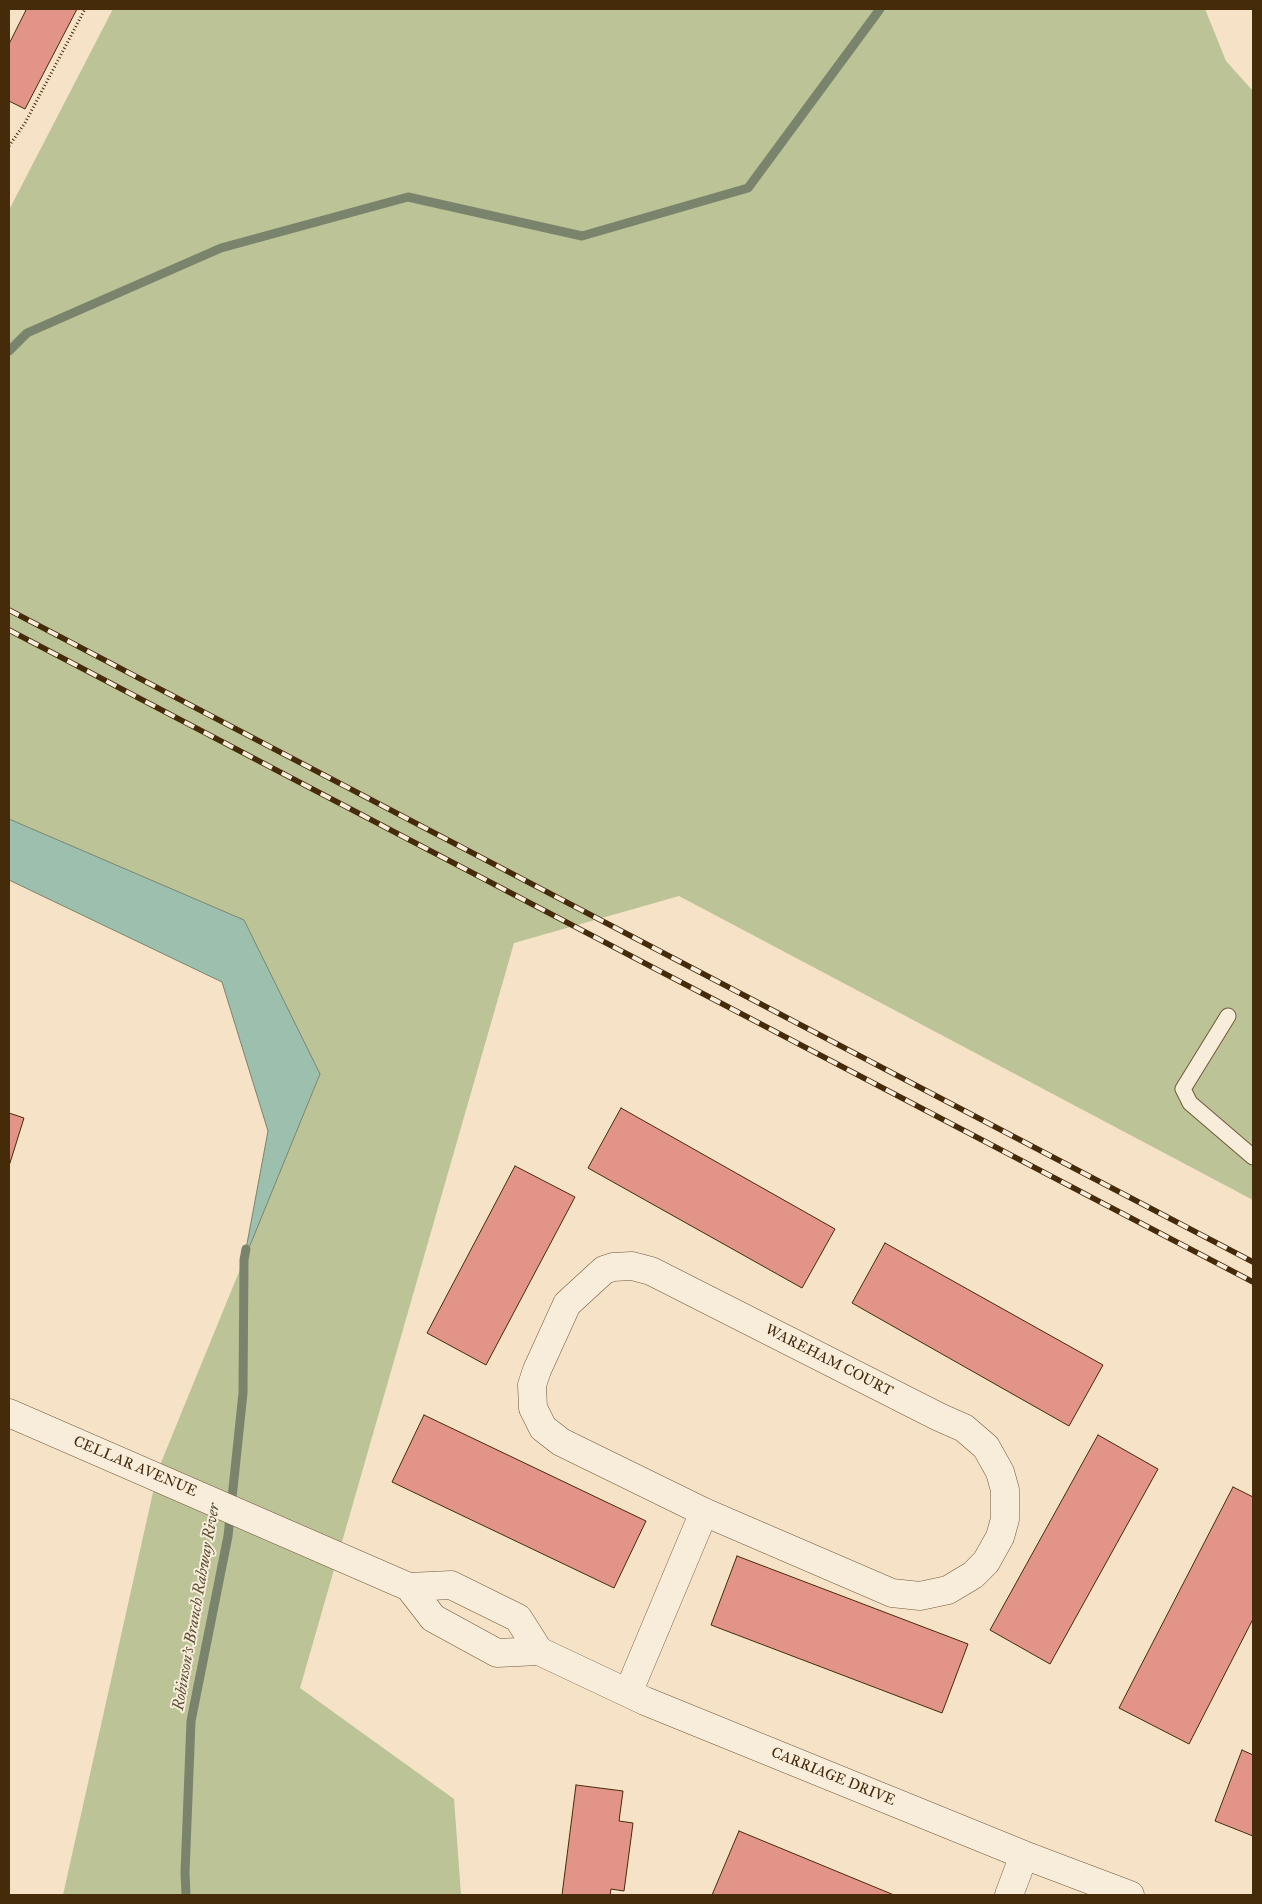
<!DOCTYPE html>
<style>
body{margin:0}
#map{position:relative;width:1262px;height:1904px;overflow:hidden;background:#f5e2c7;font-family:"IM FELL Great Primer",serif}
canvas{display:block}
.frame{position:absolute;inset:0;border:10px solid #452b0a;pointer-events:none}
</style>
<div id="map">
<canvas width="1262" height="1904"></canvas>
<div class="frame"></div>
</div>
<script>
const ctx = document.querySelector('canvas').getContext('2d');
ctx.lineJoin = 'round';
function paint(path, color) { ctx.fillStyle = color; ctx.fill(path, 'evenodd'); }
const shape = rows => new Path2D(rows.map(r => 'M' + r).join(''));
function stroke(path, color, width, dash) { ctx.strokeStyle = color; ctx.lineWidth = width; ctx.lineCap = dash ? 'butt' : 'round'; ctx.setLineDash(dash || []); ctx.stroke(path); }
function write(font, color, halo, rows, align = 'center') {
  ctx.font = font + ' "IM FELL Great Primer",serif'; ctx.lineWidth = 4; ctx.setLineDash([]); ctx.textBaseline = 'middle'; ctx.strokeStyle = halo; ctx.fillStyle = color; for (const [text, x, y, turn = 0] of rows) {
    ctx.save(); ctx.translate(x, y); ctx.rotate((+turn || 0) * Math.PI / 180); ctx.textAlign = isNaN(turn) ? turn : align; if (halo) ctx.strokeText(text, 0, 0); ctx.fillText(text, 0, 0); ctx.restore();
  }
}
paint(shape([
 [113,9,1205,9,1226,61,1253,91,1253,1200,679,896,514,943,300,1688,454,1799,461,1895,63,1895,158,1470,320,1074,244,920,9,819,9,210]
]), '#bbc397');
const water = shape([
 [9,819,244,920,320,1074,244,1260,268,1131,222,982,9,880,9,819]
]);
paint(water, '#9dbfae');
stroke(water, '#7a846c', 1);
stroke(shape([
 [9,351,27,333,221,248,408,197,582,236,748,188,880,9],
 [186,1895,185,1873,191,1721,228,1536,243,1393,244,1260,246,1249]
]), '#7a846c', 9);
const building = shape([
 [23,9,77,9,25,109,9,101,9,44,26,10,23,9],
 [621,1108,835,1229,802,1288,588,1168,621,1108],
 [9,1113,24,1118,9,1166,9,1113],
 [515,1166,575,1197,486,1365,427,1333,515,1166],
 [885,1243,1103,1365,1069,1426,852,1303,885,1243],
 [424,1415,646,1521,614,1588,392,1482,424,1415],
 [1098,1435,1158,1469,1050,1664,990,1630,1098,1435],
 [1233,1487,1253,1497,1253,1619,1189,1744,1119,1708,1233,1487],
 [737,1556,968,1644,942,1713,711,1625,737,1556],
 [1242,1750,1253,1755,1253,1836,1215,1821,1242,1750],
 [576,1785,623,1791,619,1821,633,1823,624,1891,611,1889,610,1895,562,1895,576,1785],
 [739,1831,894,1895,712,1895,739,1831]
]);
paint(building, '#e29489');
stroke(building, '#452b0a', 1);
const service = shape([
 [1228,1016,1183,1089,1190,1103,1253,1157]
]);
const minor = shape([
 [632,1266,651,1271,939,1417,964,1428,986,1447,1000,1472,1005,1490,1005,1519,1000,1537,986,1562,973,1575,948,1590,920,1596,892,1593,704,1512,561,1442,543,1428,533,1408,532,1385,537,1370,567,1304,604,1270,613,1267,632,1266],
 [9,1413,409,1587,451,1585,518,1618,539,1651],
 [409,1587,433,1618,497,1653,539,1651,645,1701,1024,1855,1130,1895],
 [628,1693,704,1512],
 [1009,1895,1024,1855]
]);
stroke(service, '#715939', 17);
stroke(minor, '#715939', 29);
stroke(shape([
 [9,146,25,123,85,9]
]), '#452b0a', 3, [1, 2.5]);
stroke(service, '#f8ecdb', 15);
stroke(minor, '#f8ecdb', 28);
const rail = shape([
 [9,610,1253,1262],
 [9,630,1253,1282]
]);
stroke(rail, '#452b0a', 5.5);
stroke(rail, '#f8ecdb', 4, [11]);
write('15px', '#452b0a', '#f8ecdb', [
 ["WAREHAM COURT",829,1361,27],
 ["CELLAR AVENUE",135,1467,23],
 ["CARRIAGE DRIVE",833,1777,22]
]);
write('italic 16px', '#5b5033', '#f8ecdb', [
 ["Robinson's Branch Rahway River",197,1607,-80]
]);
</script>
